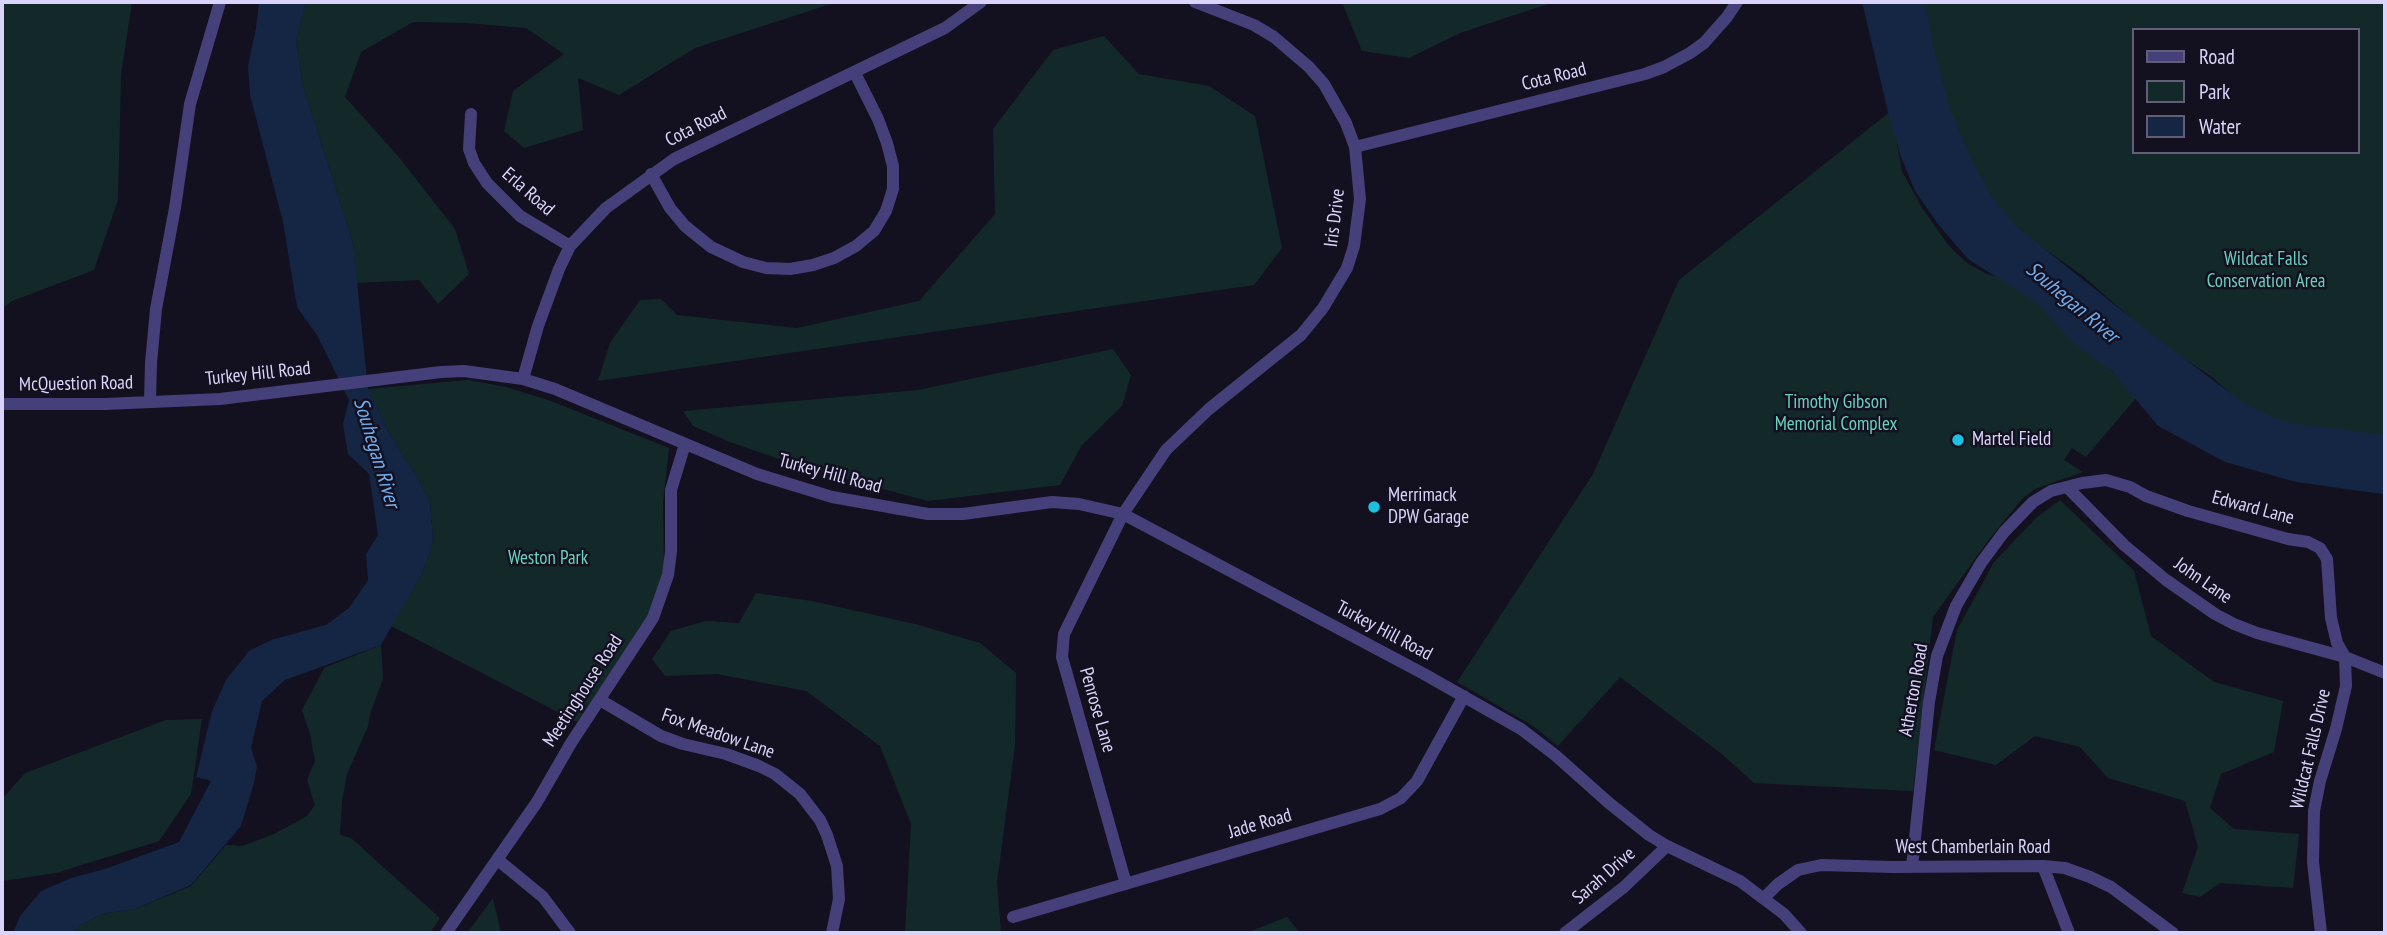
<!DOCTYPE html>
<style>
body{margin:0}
#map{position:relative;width:2387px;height:935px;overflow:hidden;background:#131020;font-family:"PT Sans Narrow",sans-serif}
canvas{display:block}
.frame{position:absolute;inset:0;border:4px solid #dad4fa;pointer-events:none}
.legend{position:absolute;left:2132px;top:28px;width:228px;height:126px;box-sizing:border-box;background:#131020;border:2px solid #635e77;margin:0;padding:9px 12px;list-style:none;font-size:21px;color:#dad4fa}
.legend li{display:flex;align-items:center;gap:14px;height:35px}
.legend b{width:35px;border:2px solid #635e77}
</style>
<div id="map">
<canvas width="2387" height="935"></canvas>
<div class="frame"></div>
<ul class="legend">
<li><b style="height:9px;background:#454079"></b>Road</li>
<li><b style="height:19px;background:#132929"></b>Park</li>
<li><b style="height:19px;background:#152544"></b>Water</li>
</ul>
</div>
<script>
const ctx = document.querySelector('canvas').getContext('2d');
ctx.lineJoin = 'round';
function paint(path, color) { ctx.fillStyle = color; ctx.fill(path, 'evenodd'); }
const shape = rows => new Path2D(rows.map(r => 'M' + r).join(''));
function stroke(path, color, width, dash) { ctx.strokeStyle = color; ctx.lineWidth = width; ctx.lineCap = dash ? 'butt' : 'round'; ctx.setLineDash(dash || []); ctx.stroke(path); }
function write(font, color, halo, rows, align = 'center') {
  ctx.font = font + ' "PT Sans Narrow",sans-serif'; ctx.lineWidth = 5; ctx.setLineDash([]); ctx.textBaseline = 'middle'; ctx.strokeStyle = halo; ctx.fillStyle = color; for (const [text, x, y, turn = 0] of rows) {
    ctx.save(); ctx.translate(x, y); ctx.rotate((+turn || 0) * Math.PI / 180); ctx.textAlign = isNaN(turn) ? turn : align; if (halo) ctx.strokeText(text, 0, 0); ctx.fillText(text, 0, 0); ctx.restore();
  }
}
paint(shape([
 [2,2,132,2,121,75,118,200,94,270,12,301,2,309],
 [306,2,837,2,695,48,619,95,578,78,583,130,524,148,504,131,513,91,564,54,526,28,466,23,413,22,361,52,345,97,398,156,455,229,469,274,438,304,419,280,356,283,353,243,303,86,296,41],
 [1338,2,1554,2,1460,33,1409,58,1362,51,1343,5],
 [1920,2,2385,2,2385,437,2297,431,2244,406,2212,377,2156,340,2083,276,2029,238,2000,211,1976,174,1946,102,1932,41],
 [2133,30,2357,30,2357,152,2133,152],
 [1104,36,1139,74,1209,86,1255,116,1282,248,1254,285,598,381,610,343,640,300,661,299,677,315,797,328,919,301,995,214,993,129,1053,50],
 [1891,111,1902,171,1922,208,1949,246,1967,263,1987,274,2008,280,2027,292,2118,377,2136,398,2086,457,2072,448,2064,460,2083,472,2035,489,2022,499,1990,538,1933,617,1913,791,1754,783,1723,755,1620,677,1558,746,1533,726,1457,682,1593,474,1679,280],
 [1113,349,1131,375,1122,406,1082,445,1060,485,928,501,808,469,730,442,693,426,683,411,918,390],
 [468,380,506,387,551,401,669,448,663,502,664,574,644,625,577,722,391,626,422,574,431,549,433,539,430,502,416,475,390,435,368,389],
 [2060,500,2134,571,2151,636,2214,682,2283,701,2274,752,2221,774,2210,808,2234,829,2299,834,2293,888,2220,883,2200,897,2182,893,2198,847,2185,801,2108,778,2080,747,2035,736,1996,765,1934,750,1957,630,1994,562,2037,517],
 [756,593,812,601,915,624,980,643,1016,673,1015,746,997,882,1001,933,905,933,911,824,880,746,806,691,717,674,665,676,652,659,671,631,705,621,739,623],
 [381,645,383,679,370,714,368,726,347,774,342,801,340,835,351,838,440,918,430,933,74,933,80,925,102,914,135,909,191,886,226,845,242,846,274,834,307,816,315,805,307,780,315,761,310,734,302,710,324,668],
 [202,719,191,794,159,841,56,873,2,881,2,799,25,773,166,720],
 [493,898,501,933,467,933],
 [1287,917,1300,933,1246,933]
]), '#132929');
paint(shape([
 [259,2,306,2,296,41,303,86,353,243,368,389,390,435,416,475,430,502,433,539,431,549,422,574,381,645,285,680,262,701,251,748,257,766,254,783,241,826,191,885,135,909,102,914,80,925,74,933,13,933,20,916,41,891,71,878,105,869,179,842,211,781,196,777,212,711,226,680,249,651,271,640,326,625,349,608,368,580,366,554,378,535,369,474,348,454,343,424,349,400,318,337,297,307,283,222,250,95,248,66,256,28],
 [1862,2,1925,2,1933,44,1948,104,1970,156,1992,198,2017,227,2145,329,2242,402,2284,422,2385,435,2385,498,2382,494,2296,482,2225,462,2158,426,2112,371,2075,345,2037,303,1968,259,1938,224,1915,191,1901,157,1888,112]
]), '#152544');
stroke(shape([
 [471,114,469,149,474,163,487,183,520,216,570,246],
 [1355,147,1645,74,1664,67,1690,53,1704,43,1727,17,1737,2],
 [651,174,670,208,685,226,711,247,743,262,766,268,790,269,813,265,834,258,856,246,874,231,886,211,893,189,893,166,887,143,878,119,855,73],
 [523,379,538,326,559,269,570,246,606,208,674,159,945,28,981,2],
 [150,401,151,363,156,309,175,208,190,104,220,2],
 [2,404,105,404,220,399,441,372,464,371,523,379,555,389,757,474,832,497,928,514,963,514,1052,502,1079,504,1123,514,1424,674,1521,729,1555,755,1609,803,1649,835,1667,846,1740,881,1784,914,1801,933],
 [2067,487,2124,545,2166,580,2215,614,2234,624,2257,633,2345,657,2385,673],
 [600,700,661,736,683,744,726,754,759,766,775,774,800,794,820,820,827,835,837,866,839,899,832,933],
 [498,860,543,897,570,933],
 [2043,866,2069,933],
 [1912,867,1929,702,1937,656,1956,606,1981,563,2004,532,2033,502,2051,491,2082,483,2106,480,2130,487,2146,496,2188,511,2288,539,2308,542,2320,548,2327,559,2331,618,2337,643,2345,657,2346,686,2336,729,2320,781,2314,811,2313,862,2321,933],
 [1126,884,1062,657,1064,634,1123,514,1166,450,1209,409,1301,335,1323,308,1347,268,1354,246,1360,199,1355,147,1346,123,1324,84,1309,67,1274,37,1254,25,1195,2],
 [1764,898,1778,884,1798,870,1821,865,1892,867,2043,866,2065,868,2090,877,2111,887,2173,933],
 [1013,917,1380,809,1401,798,1417,781,1464,696],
 [446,933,537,802,571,743,653,618,668,575,671,551,671,490,685,444],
 [1565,933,1624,887,1667,846]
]), '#454079', 12);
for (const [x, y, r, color] of [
 [1958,440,7,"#1bc1de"],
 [1374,507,7,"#1bc1de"]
]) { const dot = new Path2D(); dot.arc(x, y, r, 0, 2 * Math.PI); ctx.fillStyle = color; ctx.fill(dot); stroke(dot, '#131020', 2.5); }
write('19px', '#dad4fa', '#131020', [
 ["Cota Road",1554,77,-14],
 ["Cota Road",696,127,-27],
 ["Erla Road",528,192,41],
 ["Iris Drive",1335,218,-83],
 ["Turkey Hill Road",258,374,-6],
 ["McQuestion Road",76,384,-1],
 ["Turkey Hill Road",830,474,15],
 ["Edward Lane",2253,508,15],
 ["John Lane",2203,581,35],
 ["Turkey Hill Road",1384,631,28],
 ["Atherton Road",1914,690,-80],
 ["Meetinghouse Road",583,691,-57],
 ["Penrose Lane",1097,710,74],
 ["Fox Meadow Lane",718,734,19],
 ["Wildcat Falls Drive",2311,749,-77],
 ["Jade Road",1260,824,-16],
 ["West Chamberlain Road",1973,848],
 ["Sarah Drive",1604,876,-41]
]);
write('19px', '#69d1bc', '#131020', [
 ["Wildcat Falls",2266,260],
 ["Conservation Area",2266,282],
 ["Timothy Gibson",1836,403],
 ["Memorial Complex",1836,425],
 ["Weston Park",548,559]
]);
write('19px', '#dad4fa', '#131020', [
 ["Martel Field",1972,440],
 ["Merrimack",1388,496],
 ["DPW Garage",1388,518]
], 'left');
write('italic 21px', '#6eaced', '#131020', [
 ["Souhegan River",2072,303,40],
 ["Souhegan River",376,453,73]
]);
</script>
